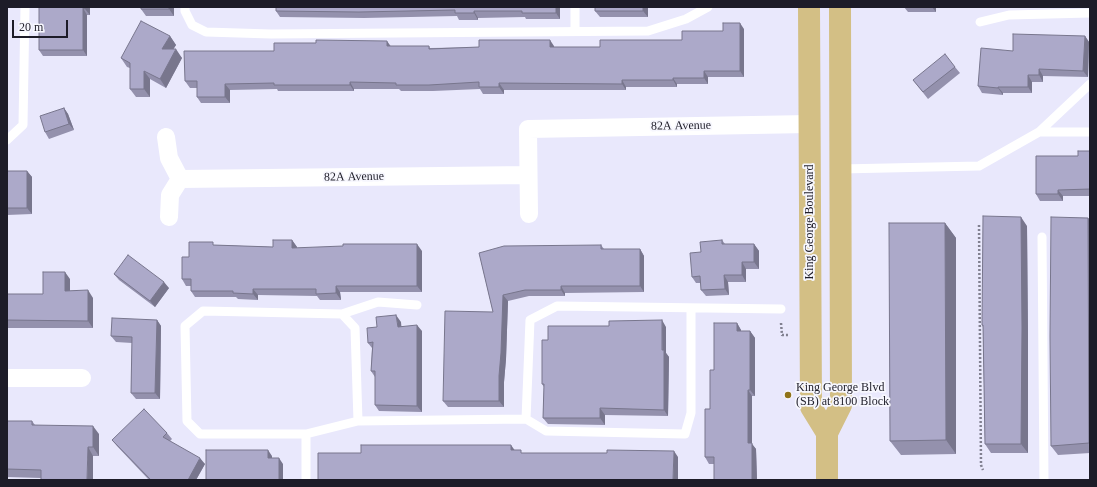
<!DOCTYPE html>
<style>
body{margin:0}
#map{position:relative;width:1097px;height:487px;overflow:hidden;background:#e9e8fc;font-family:"Times New Roman",serif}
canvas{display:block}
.frame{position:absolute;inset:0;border:8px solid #1d1c28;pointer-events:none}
.scale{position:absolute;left:12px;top:20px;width:56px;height:18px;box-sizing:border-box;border:2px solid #1d1c28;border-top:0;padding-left:5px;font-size:12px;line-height:14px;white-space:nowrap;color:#1d1c28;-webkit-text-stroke:3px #f7f7fe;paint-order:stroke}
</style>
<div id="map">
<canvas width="1097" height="487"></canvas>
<div class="frame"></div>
<div class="scale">20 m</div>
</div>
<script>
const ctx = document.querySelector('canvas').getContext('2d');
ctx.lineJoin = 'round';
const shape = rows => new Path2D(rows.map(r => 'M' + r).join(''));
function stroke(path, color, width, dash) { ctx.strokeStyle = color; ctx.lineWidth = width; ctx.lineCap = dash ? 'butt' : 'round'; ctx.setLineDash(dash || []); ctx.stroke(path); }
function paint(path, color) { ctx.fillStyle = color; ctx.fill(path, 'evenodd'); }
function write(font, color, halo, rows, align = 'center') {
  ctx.font = font + ' "Times New Roman",serif'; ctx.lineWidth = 3.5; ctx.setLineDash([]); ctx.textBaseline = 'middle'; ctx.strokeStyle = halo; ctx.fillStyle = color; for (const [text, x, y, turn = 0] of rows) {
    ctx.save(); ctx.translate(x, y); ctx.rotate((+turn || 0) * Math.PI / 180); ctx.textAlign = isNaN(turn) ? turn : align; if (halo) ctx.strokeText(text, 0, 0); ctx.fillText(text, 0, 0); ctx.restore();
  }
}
stroke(shape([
 [979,225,981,465,983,470],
 [781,323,782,335,789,335]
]), '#818090', 2.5, [2, 2]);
stroke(shape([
 [185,7,185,11,192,25,206,32,271,34,648,31,686,19,708,7],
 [980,22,1009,15,1090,13],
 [575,31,575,7],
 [1039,132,1090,132],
 [7,140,23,125,25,7],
 [841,169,979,166,1039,132,1090,84],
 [1042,237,1044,480],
 [417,305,378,302,342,314,203,311,185,326,187,421,200,434,306,434,358,421,526,419,546,431,685,434,691,413,691,309],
 [342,314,355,328,358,421],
 [526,419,530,320,557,306,781,309],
 [306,434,306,480]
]), '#fff', 9);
stroke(shape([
 [166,137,169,158,180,179,528,175],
 [529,214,528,129,809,124],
 [169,217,170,195,180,179],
 [7,378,82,378]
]), '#fff', 18);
stroke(shape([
 [809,7,811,407,827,433],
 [827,480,827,433,841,405,840,7]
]), '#d3bf85', 22);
paint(shape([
 [39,7,90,7,90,15,87,15,87,56,43,56,39,50],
 [141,7,174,7,174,16,146,16,141,9],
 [560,7,560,19,526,19,525,17,478,18,478,20,459,20,457,16,364,18,280,17,276,11],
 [648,7,648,17,600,17,595,11],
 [904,7,936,7,936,12,908,12],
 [744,29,744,77,708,77,708,84,677,84,677,87,626,87,626,90,504,90,504,94,483,94,480,89,433,91,401,91,399,89,354,89,354,91,278,91,277,89,230,90,230,103,201,103,197,97,197,88,190,88,185,81,274,51,391,46,429,46,430,48,554,46,554,47,600,47,682,40,723,31],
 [170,36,176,45,173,49,182,58,166,88,150,79,150,97,136,97,130,89,130,68,127,67,121,58],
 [1085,36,1089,42,1088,77,1043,76,1043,82,1032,82,1032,93,1003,93,1003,95,982,93,978,86,1013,51],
 [955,67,960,73,928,99,913,80],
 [64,108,68,114,74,130,49,139,45,132],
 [1090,151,1090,196,1063,196,1063,201,1040,201,1036,194,1078,156],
 [7,171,27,171,32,177,32,214,7,215],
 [1088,218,1090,220,1090,453,1058,455,1051,446],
 [945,223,956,238,956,454,901,455,890,441],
 [1027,226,1028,337,1028,453,991,453,985,444,983,327,982,325],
 [292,240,297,247,297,248,422,251,422,292,340,292,341,300,320,300,317,296,258,295,258,300,238,299,236,297,195,297,191,291,191,286,186,286,182,279,189,257,215,245,273,247],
 [722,240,725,244,754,244,759,251,759,269,746,269,746,282,728,282,729,295,706,296,701,290,701,283,696,283,692,277,701,252],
 [601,245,604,249,640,249,644,256,644,292,565,293,565,296,529,296,508,301,506,359,504,382,504,407,448,407,443,401,493,312,479,253],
 [114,274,169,288,155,307,119,280],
 [70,279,70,291,93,298,93,328,7,328,7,294,43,294],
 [157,320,161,326,160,399,136,399,131,393,132,343,116,342,111,336],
 [401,322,401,326,422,331,422,412,379,411,375,405,375,377,371,371,372,348,368,343,377,327],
 [737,323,741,330,741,331,750,331,755,338,755,396,752,396,752,444,756,449,757,480,714,480,714,464,709,464,705,457,714,370],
 [666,327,666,353,669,357,668,416,605,415,605,425,548,424,543,418,544,387,542,384,548,340],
 [7,421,32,421,35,425,99,434,99,456,93,456,41,478,7,477],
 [167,433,172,439,170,441,205,464,196,480,149,480,117,446,112,440]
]), '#9491ad');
paint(shape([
 [85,7,90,7,90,15,85,9],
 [169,7,174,7,174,16,169,9],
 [556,7,560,7,560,19,556,13],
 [643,7,648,7,648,17,643,11],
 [932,7,936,7,936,12],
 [83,8,87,15,87,56,83,50],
 [474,11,478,18,478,20,474,13],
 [740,23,744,29,744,77,740,71],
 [170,36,176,45,168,58,162,49],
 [1085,36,1089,42,1088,77,1083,71],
 [550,40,554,46,555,53,550,47],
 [387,41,392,48,387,46],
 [176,49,182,58,166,88,160,79],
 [1039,69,1043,76,1043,82,1039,75],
 [144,71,150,79,150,97,144,89],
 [704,71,708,77,708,84,704,78],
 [1028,75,1032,82,1032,93,1028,87],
 [673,78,677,84,677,87,673,80],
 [622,80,626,87,626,90,622,84],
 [350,82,354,89,354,91,350,85],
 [499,83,504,90,504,94,499,87],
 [225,84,230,90,230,103,225,97],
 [998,87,1003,93,1003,95,998,88],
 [64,108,68,114,74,130,69,124],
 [27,171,32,177,32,214,27,208],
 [1058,190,1063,196,1063,201,1058,194],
 [1021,217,1027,226,1028,337,1028,453,1021,444],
 [1088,218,1090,220,1090,445,1089,443],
 [945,223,956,238,956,454,946,440],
 [292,240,297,247,297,254,292,248],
 [417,244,422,251,422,292,417,286],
 [754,244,759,251,759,269,754,262],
 [640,249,644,256,644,292,640,286],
 [742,262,746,269,746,282,742,275],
 [65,272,70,279,70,298,65,291],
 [724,275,728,282,729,295,725,289],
 [164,282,169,288,155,307,150,301],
 [336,286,340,292,341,300,336,293],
 [561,286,565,293,565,296,561,290],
 [253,289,258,295,258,300,253,294],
 [88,290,93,298,93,328,88,321],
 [503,295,508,301,506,359,504,382,504,407,499,401,499,376],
 [396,315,401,322,402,333,398,327],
 [157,320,161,326,160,399,155,393],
 [662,320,666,327,666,353,669,357,668,416,664,410],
 [737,323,741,330,741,338,737,331],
 [417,325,422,331,422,412,417,406],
 [750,331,755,338,755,396,750,390],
 [748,390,752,396,752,444,756,449,757,480,752,480,748,443],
 [600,408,605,415,605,425,600,418],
 [93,426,99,434,99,456,93,447],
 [511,445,516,452,511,450],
 [88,447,93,456,93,480,87,480],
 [268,450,272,456,272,464,268,458],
 [674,451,678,457,678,480,673,480],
 [200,458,205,464,196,480,188,480],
 [279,458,283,464,283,480,279,480]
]), '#78768d');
const building = shape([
 [39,7,85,7,85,9,83,8,83,50,39,50,39,7],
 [141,7,169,7,169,9,141,9,141,7],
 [276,7,556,7,556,13,522,13,522,11,474,11,474,13,455,13,455,10,359,12,276,11,276,7],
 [595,7,643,7,643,11,595,11,595,7],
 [141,21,170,36,162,49,176,49,160,79,144,71,144,89,130,89,130,63,121,58,141,21],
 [723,23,740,23,740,71,704,71,704,78,673,78,673,80,622,80,622,84,499,83,499,87,479,87,479,82,429,85,396,85,396,83,350,82,350,85,274,85,274,83,225,84,225,97,197,97,197,81,185,81,184,51,274,51,274,43,316,43,316,40,387,41,387,46,429,46,429,49,479,47,479,40,550,40,550,47,600,47,600,40,682,40,682,31,723,31,723,23],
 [1013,34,1085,36,1083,71,1039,69,1039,75,1028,75,1028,87,998,87,998,88,978,86,981,48,1013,51,1013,34],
 [945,54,955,67,923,92,913,80,945,54],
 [64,108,69,124,45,132,40,116,64,108],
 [1078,151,1090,151,1090,189,1058,190,1058,194,1036,194,1036,156,1078,156,1078,151],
 [7,171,27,171,27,208,7,208,7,171],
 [983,216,1021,217,1022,328,1021,444,985,444,983,325,982,325,983,216],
 [1051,217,1088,218,1089,443,1051,446,1050,336,1051,217],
 [889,223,945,223,946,440,890,441,889,223],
 [273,240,292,240,292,248,343,246,343,244,417,244,417,286,336,286,336,293,316,294,316,289,253,289,253,294,233,293,233,291,191,291,191,279,182,279,182,257,189,257,189,242,213,242,213,245,273,247,273,240],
 [722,240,722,244,754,244,754,262,742,262,742,275,724,275,725,289,701,290,700,276,692,277,690,253,701,252,700,242,722,240],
 [601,245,601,249,640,249,640,286,561,286,561,290,525,290,503,295,501,353,499,376,499,401,443,401,445,311,493,312,479,253,504,246,601,245],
 [128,255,164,282,150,301,114,274,128,255],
 [43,272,65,272,65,291,88,290,88,321,7,320,7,294,43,294,43,272],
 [396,315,398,327,417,325,417,406,375,405,375,371,371,371,373,342,368,343,367,328,377,327,376,317,396,315],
 [112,318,157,320,155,393,131,393,132,337,111,336,112,318],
 [662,320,662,350,664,350,664,410,600,408,600,418,543,418,544,384,542,384,542,340,548,340,548,326,609,326,609,321,662,320],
 [714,323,737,323,737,331,750,331,750,390,748,390,748,443,752,443,752,480,714,480,714,457,705,457,705,409,710,409,710,370,714,370,714,323],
 [144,409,167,433,163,437,200,458,188,480,151,480,112,440,144,409],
 [7,421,32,421,32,425,93,426,93,447,88,447,87,480,41,480,41,470,7,469,7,421],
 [361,445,511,445,511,450,521,450,521,453,607,453,607,450,674,451,673,480,318,480,318,453,361,453,361,445],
 [206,450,268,450,268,458,279,458,279,480,206,480,206,450]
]);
paint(building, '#aca9c9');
stroke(building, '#78768d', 1);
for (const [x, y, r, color] of [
 [788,395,4,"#907319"]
]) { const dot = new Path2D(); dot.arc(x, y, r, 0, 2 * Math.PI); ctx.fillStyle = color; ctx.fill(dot); stroke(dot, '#f7f7fe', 1.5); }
write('12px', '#1d1c28', '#f7f7fe', [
 ["82A Avenue",681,126,-1],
 ["82A Avenue",354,177,-1],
 ["King George Boulevard",810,222,-90]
]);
write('12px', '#1d1c28', '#f7f7fe', [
 ["King George Blvd",796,388],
 ["(SB) at 8100 Block",796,402]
], 'left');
</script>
